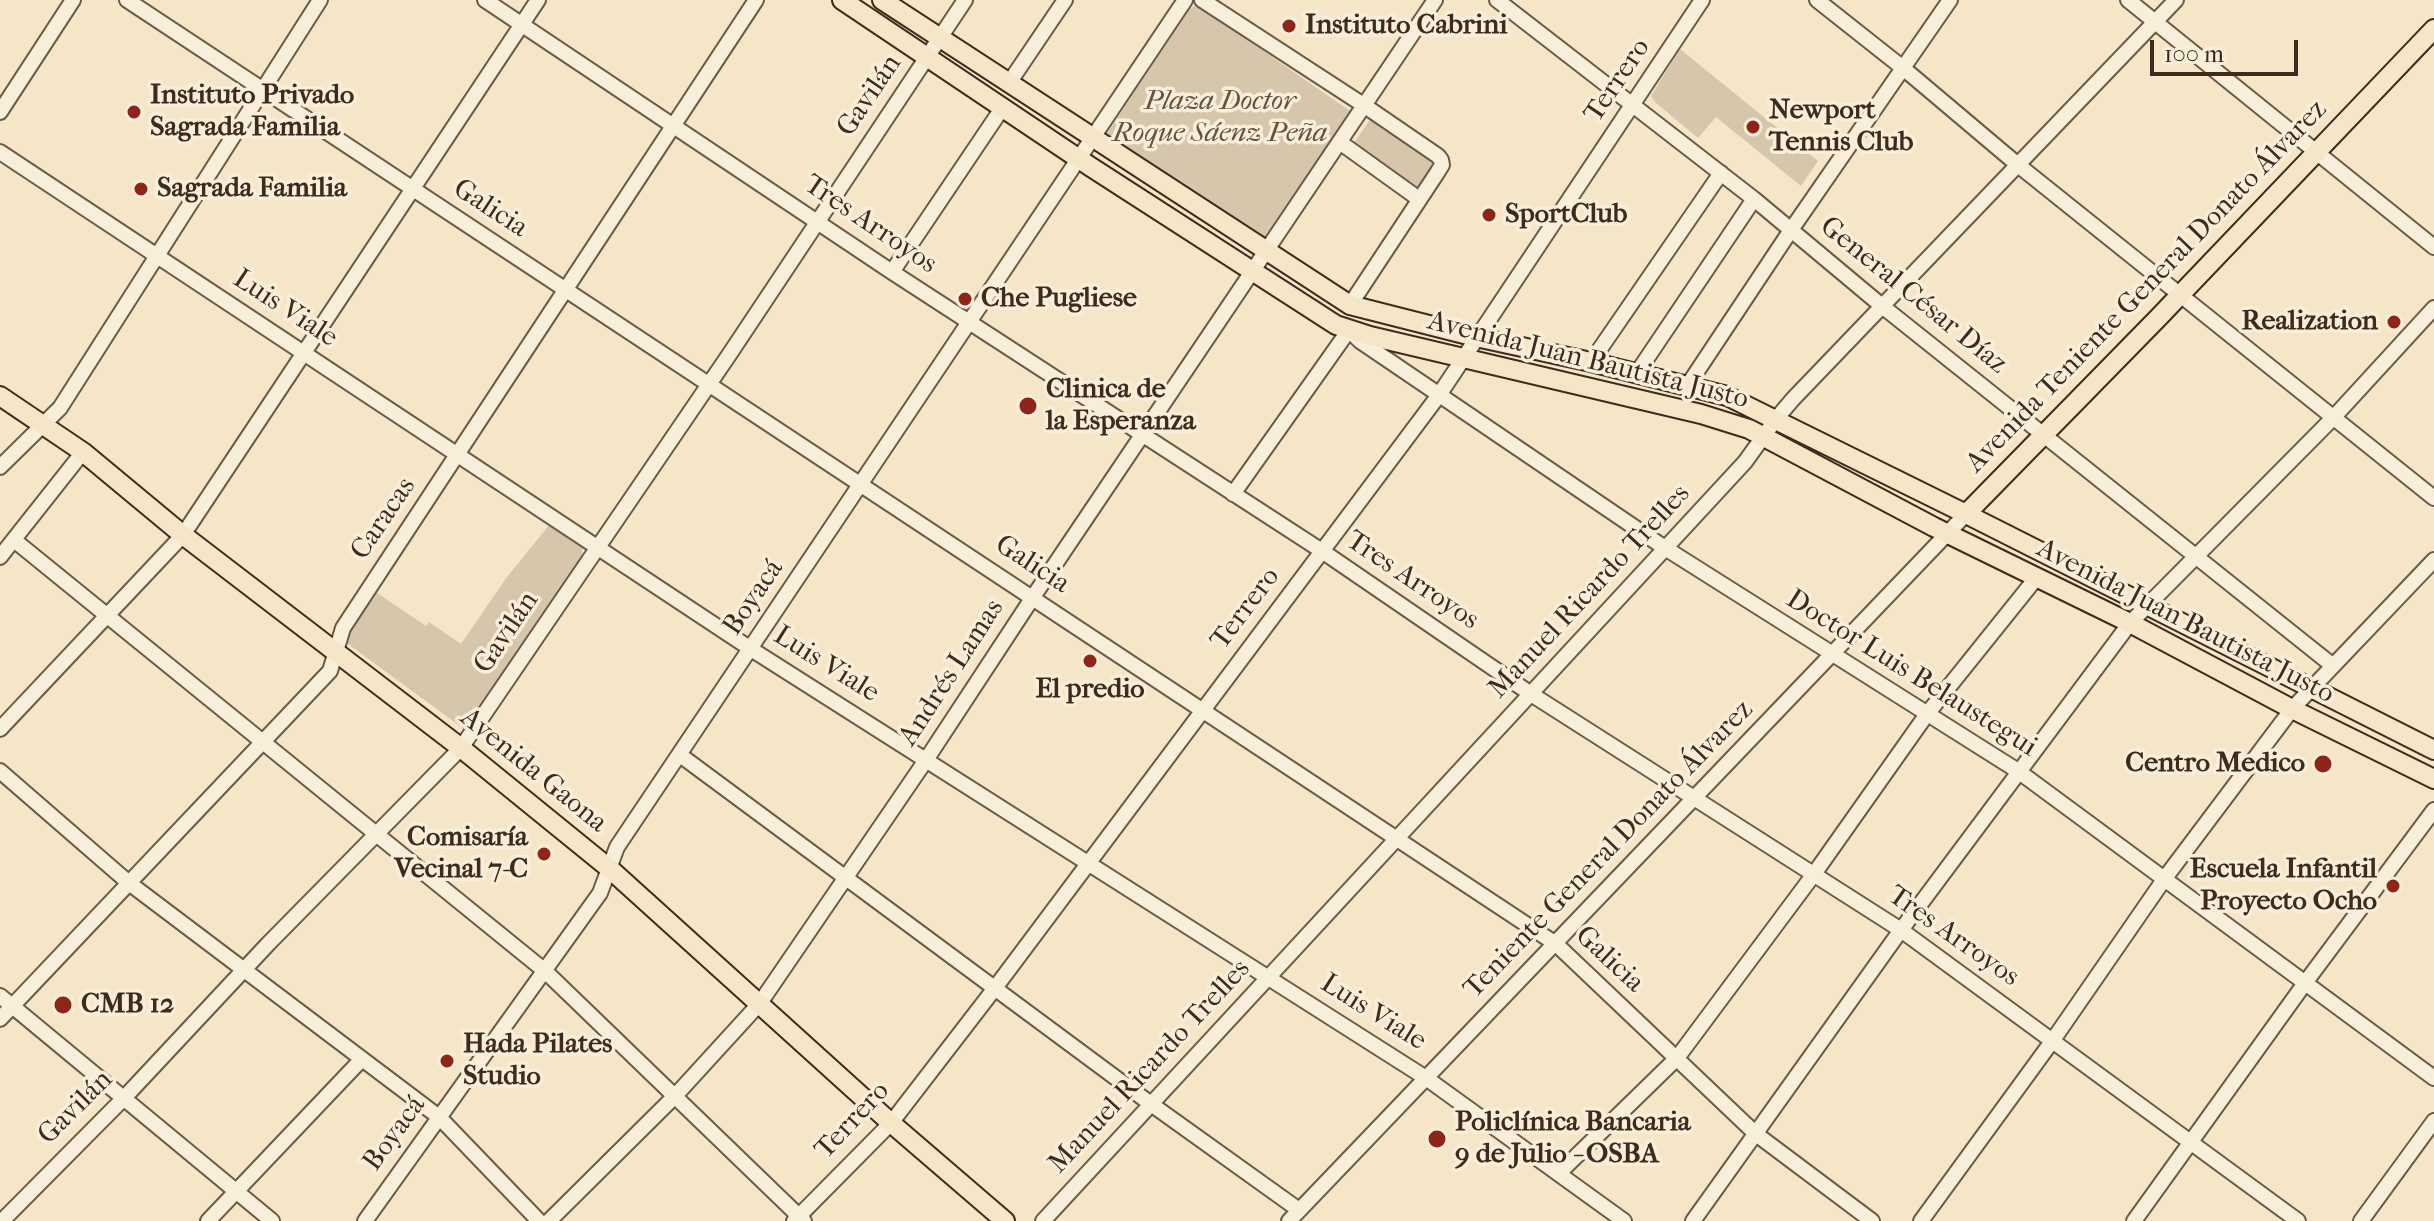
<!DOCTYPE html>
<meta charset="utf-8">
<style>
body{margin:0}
#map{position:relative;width:2434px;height:1221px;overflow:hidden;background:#f5e6c8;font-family:"IM FELL French Canon",serif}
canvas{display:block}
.scale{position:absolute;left:2150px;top:40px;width:148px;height:36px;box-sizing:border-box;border:4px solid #402a1d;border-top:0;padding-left:10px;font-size:24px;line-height:28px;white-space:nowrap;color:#402a1d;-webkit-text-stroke:6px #f8efdb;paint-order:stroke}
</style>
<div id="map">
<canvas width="2434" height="1221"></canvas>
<div class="scale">100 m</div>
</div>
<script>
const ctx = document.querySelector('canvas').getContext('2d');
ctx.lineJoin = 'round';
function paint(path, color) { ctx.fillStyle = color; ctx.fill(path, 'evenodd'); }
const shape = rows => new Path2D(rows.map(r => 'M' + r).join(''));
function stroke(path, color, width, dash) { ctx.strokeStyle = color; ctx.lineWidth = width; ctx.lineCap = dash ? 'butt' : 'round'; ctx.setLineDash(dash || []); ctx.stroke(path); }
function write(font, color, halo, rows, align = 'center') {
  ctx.font = font + ' "IM FELL French Canon",serif'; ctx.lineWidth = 7; ctx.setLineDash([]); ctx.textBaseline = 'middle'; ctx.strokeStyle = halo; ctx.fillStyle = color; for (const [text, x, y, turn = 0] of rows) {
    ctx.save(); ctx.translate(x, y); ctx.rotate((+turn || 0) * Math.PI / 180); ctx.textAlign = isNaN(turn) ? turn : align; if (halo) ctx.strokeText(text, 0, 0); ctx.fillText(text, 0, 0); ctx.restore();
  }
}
paint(shape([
 [1197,5,1350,111,1262,240,1109,142,1107,133,1190,8],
 [1680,49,1818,161,1801,186,1716,117,1698,138,1655,102,1651,96],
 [1373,115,1442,162,1417,199,1348,152],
 [550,524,582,546,582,558,464,729,344,641,377,593,426,626,429,622,461,644,507,577]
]), '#d6c6ab');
const minor = shape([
 [127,0,1556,944,1756,1134,1872,1221],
 [485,0,892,272,1322,551,1531,694,1901,930,2298,1221],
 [1202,0,1365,106,1438,156,1441,160,1442,165,1437,173,1350,305],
 [1497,0,1754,199,1882,306,2332,665],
 [1817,0,1903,68,2018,165,2434,498],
 [2128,0,2434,247],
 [1009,83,1065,0],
 [0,112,73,0],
 [1341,143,1419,199],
 [0,152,751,649,1426,1078,1624,1221],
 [892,272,1003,107],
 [1591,362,1721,173],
 [1637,373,1754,199],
 [1688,385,1791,230,1950,0],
 [0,467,60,408,320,0],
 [1233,494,1349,330,1360,341,1665,548,2018,771,2434,1078],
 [14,540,545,971,804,1221],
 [0,557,83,452],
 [0,729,183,535,538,0],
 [680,755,1151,1104,1299,1210],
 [0,771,129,883,439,1117,539,1221],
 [0,996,272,1221],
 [0,1019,330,671,343,628,756,0],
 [1559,1173,1677,1058,1814,874,1927,714,2037,577],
 [2,1221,124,1098,268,944,461,748,729,355,965,0],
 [208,1221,362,1059],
 [365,1221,600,893,617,847,1185,0],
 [549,1221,675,1096,760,1003,926,760,1033,597,1435,0],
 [794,1221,891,1123,995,988,1439,395,1702,0],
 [1043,1221,1745,462,1776,419,1793,399,2176,0],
 [1289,1221,1966,514],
 [1693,1221,1901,930,2130,623,2333,418,2434,308],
 [1921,1221,2053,1040,2165,878,2292,709,2434,560],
 [2134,1221,2305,983,2434,810],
 [2361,1221,2434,1121]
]);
const major = shape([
 [842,0,1091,167,1336,325,1370,336,1701,414,1749,429,1934,527,2130,623,2292,709,2434,779],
 [882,0,1350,305,1476,337,1591,362,1727,396,1966,514,2434,750],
 [0,396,83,452,183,535,461,748,610,869,891,1123,1005,1221],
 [1966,514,2158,318,2434,29]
]);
stroke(minor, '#6d5948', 18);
stroke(major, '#402a1d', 22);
stroke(minor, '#f8efdb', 14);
stroke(major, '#f5e6c8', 18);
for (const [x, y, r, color] of [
 [1289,26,8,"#8f2418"],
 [134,112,8,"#8f2418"],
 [1753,127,8,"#8f2418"],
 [141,189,8,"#8f2418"],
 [1489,215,8,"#8f2418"],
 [965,299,8,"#8f2418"],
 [2394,322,8,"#8f2418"],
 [1028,406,10,"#8f2418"],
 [1090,661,8,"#8f2418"],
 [2323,764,10,"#8f2418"],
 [544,854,8,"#8f2418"],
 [2393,886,8,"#8f2418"],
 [63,1005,10,"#8f2418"],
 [447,1061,8,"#8f2418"],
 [1437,1139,10,"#8f2418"]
]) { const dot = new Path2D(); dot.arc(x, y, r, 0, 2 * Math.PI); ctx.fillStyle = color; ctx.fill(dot); stroke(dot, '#f8efdb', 3); }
write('bold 28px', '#402a1d', '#f8efdb', [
 ["Instituto Cabrini",1305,26],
 ["Instituto Privado",150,96],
 ["Sagrada Familia",150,128],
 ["Newport",1769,111],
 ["Tennis Club",1769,143],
 ["Sagrada Familia",157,189],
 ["SportClub",1505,215],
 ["Che Pugliese",981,299],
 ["Realization",2378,322,"right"],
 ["Clinica de",1046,390],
 ["la Esperanza",1046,422],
 ["El predio",1090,690,"center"],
 ["Centro Medico",2305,764,"right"],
 ["Comisaría",528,838,"right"],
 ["Vecinal 7-C",528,870,"right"],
 ["Escuela Infantil",2377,870,"right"],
 ["Proyecto Ocho",2377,902,"right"],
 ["CMB 12",81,1005],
 ["Hada Pilates",463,1045],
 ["Studio",463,1077],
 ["Policlínica Bancaria",1455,1123],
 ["9 de Julio - OSBA",1455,1155]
], 'left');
write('28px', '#402a1d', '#f8efdb', [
 ["Terrero",1618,81,-56],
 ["Gavilán",870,96,-56],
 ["Galicia",490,209,33],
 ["Tres Arroyos",870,225,34],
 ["Avenida Teniente General Donato Álvarez",2147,287,-46],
 ["General César Díaz",1913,296,39],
 ["Luis Viale",285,309,33],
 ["Avenida Juan Bautista Justo",1588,361,14],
 ["Caracas",384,519,-56],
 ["Galicia",1032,565,33],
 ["Tres Arroyos",1412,581,34],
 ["Manuel Ricardo Trelles",1590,592,-47],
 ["Boyacá",754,598,-56],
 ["Terrero",1246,609,-53],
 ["Avenida Juan Bautista Justo",2185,622,27],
 ["Gavilán",507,633,-56],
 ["Luis Viale",826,665,32],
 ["Andrés Lamas",952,673,-57],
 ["Doctor Luis Belaustegui",1911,674,32],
 ["Avenida Gaona",533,771,39],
 ["Teniente General Donato Álvarez",1609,850,-46],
 ["Tres Arroyos",1953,937,35],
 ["Galicia",1609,960,43],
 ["Luis Viale",1373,1013,32],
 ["Manuel Ricardo Trelles",1150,1067,-47],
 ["Gavilán",76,1108,-45],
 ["Terrero",853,1121,-47],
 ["Boyacá",395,1134,-54]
]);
write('italic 28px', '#665140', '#f8efdb', [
 ["Plaza Doctor",1220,102],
 ["Roque Sáenz Peña",1220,134]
]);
</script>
